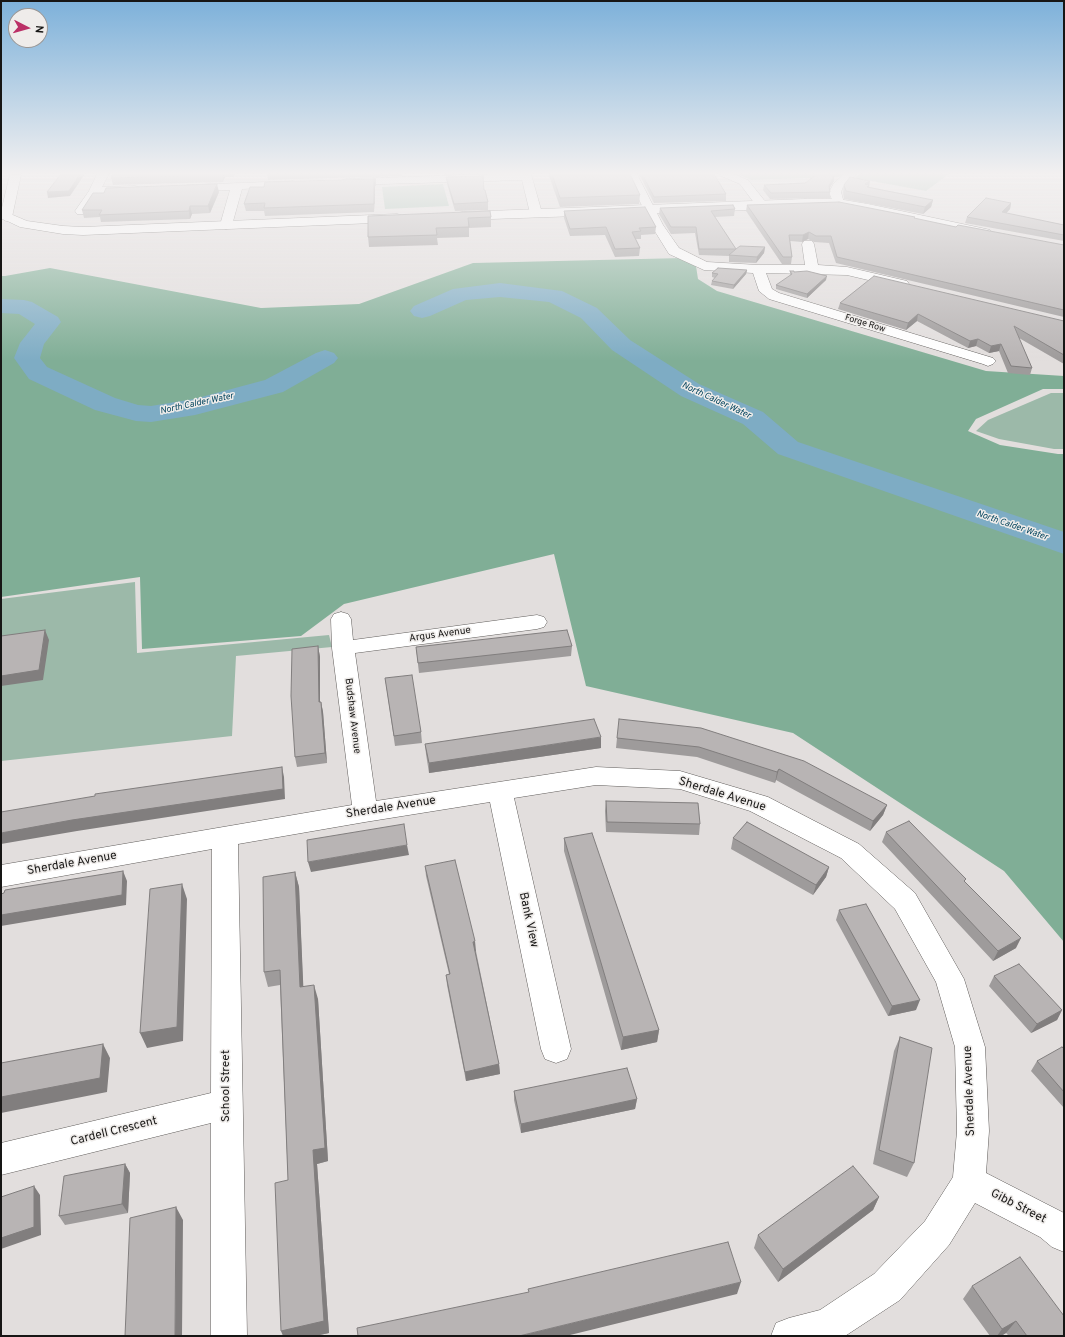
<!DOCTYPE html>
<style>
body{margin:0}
#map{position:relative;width:1065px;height:1337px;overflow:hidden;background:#e2dedd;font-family:Overpass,sans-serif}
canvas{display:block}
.frame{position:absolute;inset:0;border:2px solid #171615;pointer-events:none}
.north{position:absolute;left:8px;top:8px;width:40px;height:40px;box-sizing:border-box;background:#efecea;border:1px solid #999695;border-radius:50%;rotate:96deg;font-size:11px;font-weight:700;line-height:16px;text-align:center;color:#171615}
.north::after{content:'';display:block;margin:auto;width:14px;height:18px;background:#bb3067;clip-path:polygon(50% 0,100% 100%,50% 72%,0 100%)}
</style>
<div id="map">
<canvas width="1065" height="1337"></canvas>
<div class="frame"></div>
<div class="north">N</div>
</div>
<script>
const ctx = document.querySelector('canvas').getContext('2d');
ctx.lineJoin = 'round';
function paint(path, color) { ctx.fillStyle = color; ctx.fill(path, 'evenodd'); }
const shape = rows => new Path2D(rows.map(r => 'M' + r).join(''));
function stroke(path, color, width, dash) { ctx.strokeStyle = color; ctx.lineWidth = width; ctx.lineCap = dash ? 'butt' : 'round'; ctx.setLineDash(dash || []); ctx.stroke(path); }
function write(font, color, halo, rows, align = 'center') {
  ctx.font = font + ' Overpass,sans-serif'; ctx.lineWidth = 3; ctx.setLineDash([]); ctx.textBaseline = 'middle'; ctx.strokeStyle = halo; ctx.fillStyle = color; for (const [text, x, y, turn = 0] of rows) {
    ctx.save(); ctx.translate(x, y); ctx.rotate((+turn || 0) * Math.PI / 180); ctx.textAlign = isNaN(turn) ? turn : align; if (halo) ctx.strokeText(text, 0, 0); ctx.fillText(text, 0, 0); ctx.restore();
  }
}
paint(shape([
 [737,174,842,174,839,177,751,180],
 [859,174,949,174,926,191,855,178],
 [443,184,449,206,385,209,382,187],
 [1051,393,1064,393,1064,449,1054,449,999,439,976,431,988,420],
 [135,582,137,653,329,635,332,647,236,656,232,736,1,761,1,599]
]), '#9cb9a9');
paint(shape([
 [683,258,696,266,698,279,717,291,986,371,1064,376,1064,389,1043,389,976,419,968,431,1000,445,1058,454,1064,454,1064,942,1004,871,793,733,586,686,554,554,344,604,301,636,142,649,140,577,1,597,1,276,5,276,50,268,261,308,359,304,473,263]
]), '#80ae96');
paint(shape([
 [500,283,562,291,597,308,630,340,699,384,763,412,798,442,1064,532,1064,554,778,454,743,424,681,396,612,350,581,318,549,302,500,297,466,300,430,316,422,318,414,316,410,311,414,306,453,289,500,283],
 [1,299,24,300,32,302,58,317,61,322,44,344,40,358,47,367,115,398,138,405,151,406,194,399,265,380,316,353,325,350,334,353,338,358,334,363,283,392,195,415,151,422,136,421,95,410,29,379,14,358,20,343,35,324,19,314,1,313,1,299]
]), '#7eacc4');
const minor = shape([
 [10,174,21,175,12,217,10,220,6,221,1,218,1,212,10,174],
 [97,174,109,174,102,187,135,186,139,187,141,189,139,191,135,192,98,194,85,214,77,214,75,211,89,191,97,174],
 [492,174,531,174,542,213,540,216,536,217,532,216,530,213,522,180,346,185,342,184,340,182,342,180,346,179,492,174],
 [627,174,637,174,663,225,679,248,707,262,758,265,805,265,802,244,804,241,812,241,814,244,818,265,847,267,907,281,909,284,907,287,902,288,847,275,766,273,772,289,779,293,993,358,996,361,993,364,988,366,983,364,769,299,759,291,753,273,704,270,669,254,651,225,627,174],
 [720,174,734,174,748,180,768,205,766,208,758,208,740,184,721,176,720,174],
 [844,174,857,174,843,187,841,192,844,203,842,205,834,205,829,192,834,183,844,174],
 [293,181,297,182,299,184,297,186,242,189,232,225,230,228,226,229,222,228,220,225,230,190,188,191,184,190,182,188,184,186,188,185,293,181],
 [341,612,348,614,351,619,353,640,537,615,544,617,547,622,544,627,537,629,355,653,376,801,596,767,680,771,768,797,859,844,915,893,964,979,985,1047,989,1131,986,1173,1064,1213,1064,1252,1052,1247,1040,1237,975,1203,949,1245,900,1300,845,1336,771,1336,776,1323,789,1318,820,1310,874,1274,925,1221,953,1177,957,1131,955,1047,936,982,895,909,841,858,750,811,680,789,596,785,514,798,571,1049,567,1059,556,1063,545,1059,541,1049,490,802,365,822,238,844,247,1336,211,1336,211,1123,1,1175,1,1143,211,1093,212,849,1,887,1,865,352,805,332,648,331,619,334,614,341,612]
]);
const major = shape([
 [805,199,838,199,868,204,986,229,990,230,992,233,990,236,986,237,838,207,462,220,458,219,456,216,458,213,462,212,805,199],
 [1,210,27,221,63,226,83,227,397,214,401,215,403,218,401,221,397,222,83,235,63,234,20,227,1,218,1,210]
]);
stroke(minor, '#615e5c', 1);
stroke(major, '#615e5c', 1);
paint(minor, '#fff');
paint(major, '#fff');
paint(shape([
 [113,174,235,174,234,177,225,177,223,182,113,185,111,178],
 [267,174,402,174,402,176,268,180],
 [444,174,482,174,444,175],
 [549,174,630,174,640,195,639,204,560,207,549,176],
 [639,174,714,174,726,194,726,201,654,203],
 [446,177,484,190,488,202,488,210,455,211,447,184],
 [376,179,376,186,375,186,374,212,265,216,264,211,246,211,244,204,264,187],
 [834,181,829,188,830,192,830,198,770,199,763,190,764,185,805,183],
 [844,185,869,187,933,200,931,207,923,214,844,199,843,192],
 [219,192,210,213,192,214,190,219,101,222,100,217,84,218,82,210],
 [1011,203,1010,209,1006,213,1064,225,1064,241,965,223,967,217],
 [747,205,915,217,915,219,956,227,1064,245,1064,317,836,263,829,243,814,242,808,239,802,242,790,241,792,257,791,264,782,264,746,211],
 [660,208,735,209,734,216,715,217,736,249,765,247,764,253,756,263,729,262,729,256,699,255,695,233,671,234,659,214],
 [564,211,656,227,655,234,641,235,641,239,636,239,640,248,639,256,615,257,605,235,570,236,564,218],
 [368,216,491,217,491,227,469,228,469,237,437,238,438,245,369,247,368,237],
 [747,270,746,274,733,289,711,285,712,281,715,278,712,277,712,273],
 [790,271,826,280,807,298,776,289,776,285,790,276],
 [840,303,1064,321,1064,364,1019,338,1032,368,1030,375,1008,373,999,351,989,353,976,346,968,348,917,321,906,330,838,309],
 [318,646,320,657,320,702,321,702,323,712,327,763,297,767,295,757],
 [572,646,571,656,419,673,416,647],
 [385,678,421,732,422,743,395,746],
 [701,728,887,805,883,815,870,831,776,780,775,783,697,757,616,748,617,738],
 [425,744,601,748,429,773,426,754],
 [606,801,700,824,699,835,606,832,605,811],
 [886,832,1016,948,993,961,882,842],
 [564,838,659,1030,657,1042,621,1050,564,851],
 [733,838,829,867,826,877,813,895,731,849],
 [425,866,476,951,499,1064,500,1074,466,1081,447,985,446,975,449,974,426,876],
 [295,872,299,887,303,987,318,999,328,1161,317,1164,329,1333,315,1336,283,1336,288,1180,280,985,268,987,264,972],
 [839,910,916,1010,888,1016,836,920],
 [994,976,1062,1010,1057,1020,1031,1033,989,986],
 [900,1037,914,1163,907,1177,873,1164,894,1051],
 [1064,1049,1064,1108,1031,1071,1037,1061],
 [514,1091,637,1099,635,1109,521,1133,514,1100],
 [125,1164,130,1173,128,1213,65,1225,59,1216],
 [879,1197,873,1210,778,1282,754,1248,758,1235],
 [972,1286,1064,1336,1009,1336,1006,1333,1001,1336,990,1336,963,1299]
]), '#9e9b9b');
paint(shape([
 [80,174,85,174,70,196,48,198,47,192],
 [222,174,224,174,225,177,223,182],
 [834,176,834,181,828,191,829,186],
 [374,179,375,186,374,212],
 [870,181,869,188,868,188,865,184],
 [217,184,219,192,210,213,208,206],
 [933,200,931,207,923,214,925,207],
 [1011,203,1010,209,1001,219,1002,212],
 [190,206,192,214,190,219,189,211],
 [809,232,808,239,802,242,803,235],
 [765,247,764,253,756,263,757,257],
 [747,270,746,274,733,289,734,285],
 [827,276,826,280,807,298,807,294],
 [918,314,917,321,906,330,908,323],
 [978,339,976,346,968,348,970,341],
 [1001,344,999,351,989,353,991,346],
 [45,630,49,640,43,680,1,686,1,676],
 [318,646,320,657,320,712,319,702],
 [321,702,323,712,327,763,325,753],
 [601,737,601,748,429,773,429,763],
 [282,767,284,777,285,799,77,831,1,844,1,833],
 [779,769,776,780,775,783,777,772],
 [887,805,883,815,870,831,873,821],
 [407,845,409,855,311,872,308,862],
 [829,867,826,877,813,895,816,885],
 [123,871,127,881,126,905,1,926,1,915],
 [295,872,299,887,304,1002,300,987],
 [182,884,187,899,183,1041,147,1048,140,1033],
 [1021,938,1016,948,993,961,998,951],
 [475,941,476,951,474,952,473,942],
 [314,985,318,999,328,1161,317,1164,329,1333,315,1336,283,1336,281,1331,313,1150],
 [920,1000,916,1010,888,1016,892,1006],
 [1062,1010,1057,1020,1031,1033,1037,1024],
 [659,1030,657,1042,621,1050,623,1037],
 [103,1044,110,1058,107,1092,1,1113,1,1097],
 [499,1064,500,1074,466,1081,465,1072],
 [637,1099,635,1109,521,1133,521,1124],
 [125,1164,130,1173,128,1213,122,1204],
 [34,1186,40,1195,41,1235,1,1249,1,1238],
 [879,1197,873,1210,778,1282,783,1269],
 [176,1207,183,1220,182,1336,175,1336],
 [741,1282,737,1294,566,1336,519,1336],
 [1016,1321,1006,1333,1001,1336,997,1336,1002,1329]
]), '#817e7e');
const building = shape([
 [61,174,80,174,69,191,47,192,61,174],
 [113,174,222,174,221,175,111,178,113,174],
 [552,174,630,174,640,195,560,198,552,174],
 [642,174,714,174,726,194,654,197,642,174],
 [817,174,822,174,834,176,829,186,830,192,771,193,764,185,805,183,817,174],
 [483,176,484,190,485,190,488,202,454,204,446,177,483,176],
 [850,177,870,181,865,184,869,185,867,187,933,200,925,207,846,191,844,185,850,177],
 [374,179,374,204,264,208,265,203,244,204,250,187,264,187,265,182,376,179,374,179],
 [217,184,208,206,190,206,189,211,99,215,102,210,82,210,93,193,104,193,106,188,217,184],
 [986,198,1011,203,1002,212,1064,225,1064,235,967,217,986,198],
 [839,202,915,217,914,218,956,227,958,225,1064,245,1064,310,837,257,831,236,816,236,809,232,803,235,789,235,792,257,783,257,747,205,839,202],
 [733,205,735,209,711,211,736,249,740,246,765,247,757,257,729,255,736,249,699,249,696,227,671,227,660,208,733,205],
 [645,207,656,227,639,228,641,231,632,232,640,248,615,249,606,227,570,229,564,211,645,207],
 [490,211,491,217,468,218,469,227,436,228,437,235,368,237,368,216,490,211],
 [718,268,747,270,734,285,712,281,718,274,712,273,718,268],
 [790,271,794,271,794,272,807,271,827,276,807,294,776,285,792,274,790,271],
 [874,276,1064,321,1064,355,1014,326,1032,368,1011,366,1001,344,991,346,978,339,970,341,918,314,908,323,840,303,874,276],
 [45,630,39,670,1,676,1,636,45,630],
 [567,630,572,646,418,663,416,647,567,630],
 [318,646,319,702,321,702,325,753,295,757,291,696,292,649,318,646],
 [412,675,421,732,394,736,385,678,412,675],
 [594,719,601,737,429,763,425,744,594,719],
 [619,719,701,728,804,761,887,805,873,821,779,769,777,772,699,747,617,738,619,719],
 [282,767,283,789,72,820,1,833,1,812,95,796,95,794,282,767],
 [606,801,698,803,700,824,607,822,606,801],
 [909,821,966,879,964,881,1021,938,998,951,886,832,909,821],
 [747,822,829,867,816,885,733,838,747,822],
 [404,824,407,845,308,862,307,840,404,824],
 [592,833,659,1030,623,1037,564,838,592,833],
 [455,860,475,941,473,942,499,1064,465,1072,446,975,450,974,425,866,455,860],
 [123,871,122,895,1,915,1,894,4,893,5,890,123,871],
 [295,872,300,987,314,985,325,1148,313,1150,324,1321,281,1331,275,1183,288,1180,280,970,264,972,263,877,295,872],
 [182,884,177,1027,140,1033,150,889,182,884],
 [866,904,920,1000,892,1006,839,910,866,904],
 [1019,964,1062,1010,1037,1024,994,976,1019,964],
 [900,1037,932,1048,914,1163,879,1150,900,1037],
 [103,1044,100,1078,1,1097,1,1063,103,1044],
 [1062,1047,1064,1049,1064,1092,1037,1061,1062,1047],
 [627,1068,637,1099,521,1124,514,1091,627,1068],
 [125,1164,122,1204,59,1216,64,1176,125,1164],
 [853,1166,879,1197,783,1269,758,1235,853,1166],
 [34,1186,34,1227,1,1238,1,1197,34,1186],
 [176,1207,175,1336,125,1336,130,1218,176,1207],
 [728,1242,741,1282,519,1336,358,1336,357,1328,529,1292,528,1289,728,1242],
 [1020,1257,1064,1316,1064,1336,1027,1336,1016,1321,1002,1329,972,1286,1020,1257]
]);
paint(building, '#b8b4b4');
stroke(building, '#817e7e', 1);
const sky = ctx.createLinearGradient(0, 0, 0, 361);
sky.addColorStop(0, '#7db1da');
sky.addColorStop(0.48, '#f2f0f0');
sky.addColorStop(1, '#f2f0f000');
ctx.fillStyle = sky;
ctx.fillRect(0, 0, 1065, 361);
write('9px', '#171615', '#efecea', [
 ["Forge Row",865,324,17]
]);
write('italic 9px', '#03445d', '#efecea', [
 ["North Calder Water",716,401,25],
 ["North Calder Water",197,404,-12],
 ["North Calder Water",1012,526,19]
]);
write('10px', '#171615', '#efecea', [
 ["Argus Avenue",440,635,-8],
 ["Budshaw Avenue",352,716,83]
]);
write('12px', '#171615', '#efecea', [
 ["Sherdale Avenue",722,795,17],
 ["Sherdale Avenue",391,808,-9],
 ["Sherdale Avenue",72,864,-10],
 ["Bank View",528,920,78],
 ["School Street",227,1086,-90],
 ["Sherdale Avenue",970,1091,-92],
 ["Cardell Crescent",114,1132,-14],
 ["Gibb Street",1018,1207,27]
]);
</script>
